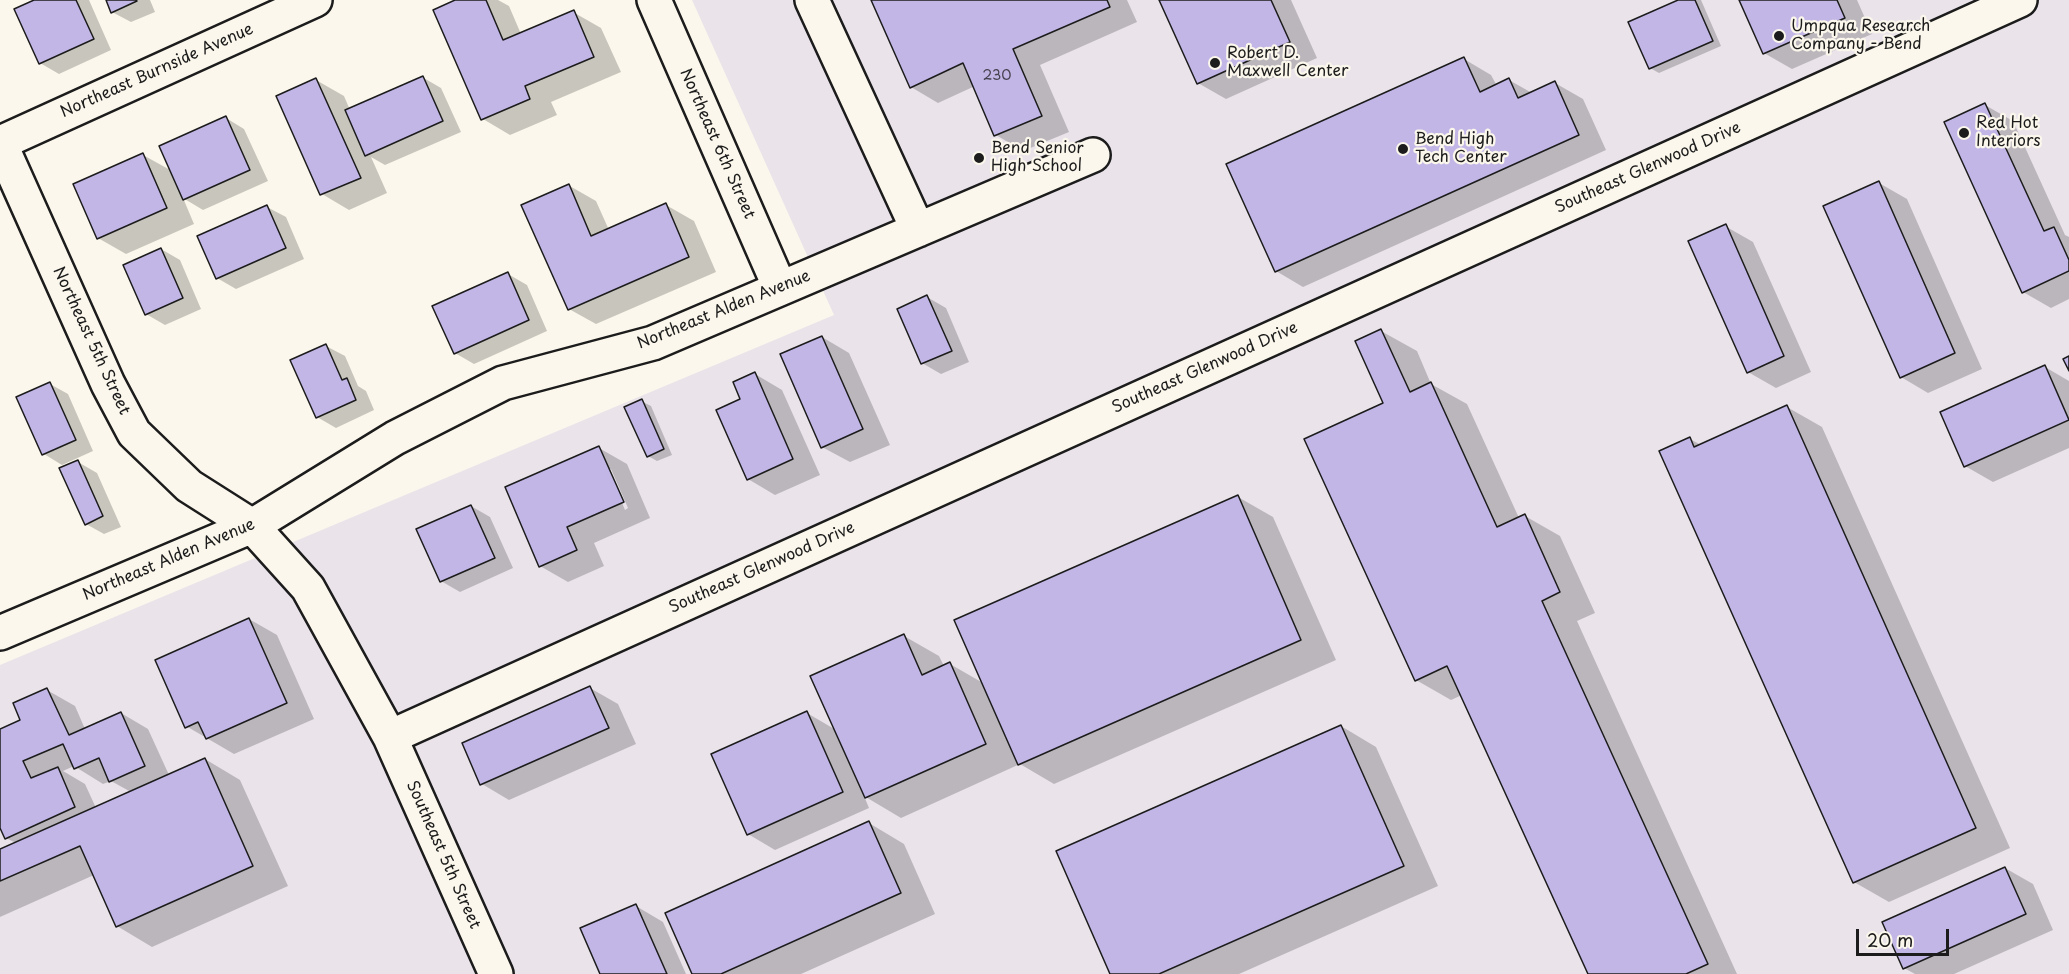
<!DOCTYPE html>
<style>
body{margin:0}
#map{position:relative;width:2069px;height:974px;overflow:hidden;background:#fbf7ec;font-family:"Playpen Sans",sans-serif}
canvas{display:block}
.scale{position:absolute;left:1856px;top:929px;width:93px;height:27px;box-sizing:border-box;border:3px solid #1c1c1c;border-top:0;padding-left:8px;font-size:18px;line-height:21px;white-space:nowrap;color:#1c1c1c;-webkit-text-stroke:4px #fbf7ec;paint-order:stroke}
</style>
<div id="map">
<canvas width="2069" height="974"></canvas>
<div class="scale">20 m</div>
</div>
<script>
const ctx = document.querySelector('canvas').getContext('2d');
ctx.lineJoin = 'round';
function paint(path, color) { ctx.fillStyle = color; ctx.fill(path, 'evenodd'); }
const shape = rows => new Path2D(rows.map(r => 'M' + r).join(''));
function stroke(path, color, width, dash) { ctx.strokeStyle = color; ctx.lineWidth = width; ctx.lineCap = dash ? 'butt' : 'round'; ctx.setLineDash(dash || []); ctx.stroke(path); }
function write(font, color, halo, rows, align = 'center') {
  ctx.font = font + ' "Playpen Sans",sans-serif'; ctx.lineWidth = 4.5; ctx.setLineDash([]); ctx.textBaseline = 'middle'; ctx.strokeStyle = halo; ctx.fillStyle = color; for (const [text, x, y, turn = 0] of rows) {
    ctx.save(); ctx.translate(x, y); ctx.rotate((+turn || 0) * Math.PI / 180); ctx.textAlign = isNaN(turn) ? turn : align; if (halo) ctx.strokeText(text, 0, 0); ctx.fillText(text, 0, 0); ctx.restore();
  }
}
paint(shape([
 [692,0,2069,0,2069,974,0,974,0,665,834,315]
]), '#eae4ea');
paint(shape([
 [38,0,89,0,111,50,59,74,40,63],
 [107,0,150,0,155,12,131,22,112,12],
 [459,0,498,0,509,6,521,34,573,12,601,28,621,72,551,102,557,115,510,135,483,119],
 [872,0,1127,0,1137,22,1040,65,1069,132,1023,151,996,135,975,86,938,103,911,87],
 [1160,0,1291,0,1317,58,1226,99,1198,83],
 [1681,0,1701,0,1721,46,1659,73,1650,68],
 [1740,0,1857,0,1872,34,1792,69,1764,53],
 [1464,59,1491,75,1497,86,1509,80,1532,93,1555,83,1583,99,1606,150,1303,287,1276,271],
 [422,77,441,88,461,132,385,165,371,157,387,193,349,210,322,194,278,97,316,80,344,96,350,110],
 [1985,105,2013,121,2065,235,2069,237,2069,299,2051,308,2023,292],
 [226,118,244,129,268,181,203,210,183,198,194,224,126,254,98,238,143,155,172,171],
 [1879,183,1907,199,1982,369,1928,393,1901,377],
 [568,185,596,201,609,230,666,205,694,221,716,272,596,324,569,309],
 [267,207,286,217,304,259,236,289,217,278],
 [1725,226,1753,242,1811,372,1776,388,1748,372],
 [161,249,180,260,201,309,165,325,146,314],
 [508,274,527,285,547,331,474,364,455,353],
 [927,297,946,308,969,362,941,374,922,363],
 [1381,331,1417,351,1431,384,1467,404,1519,518,1525,516,1560,536,1595,613,1577,621,1737,974,1589,974,1462,695,1451,700,1416,680,1385,404],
 [822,337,849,353,890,445,850,462,822,447],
 [326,346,345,356,358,386,366,391,374,410,336,428,317,417],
 [2045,367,2069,381,2069,448,1993,482,1965,466],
 [755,374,782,390,820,475,775,495,748,479],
 [50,384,68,394,93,451,62,465,44,454],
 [641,401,651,406,672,455,657,461,648,456],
 [1787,407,1822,427,2010,848,1889,902,1854,882,1690,439,1701,445],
 [599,448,627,464,650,518,594,543,604,566,568,582,540,566],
 [608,469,611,469,628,508,625,510],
 [78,462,97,473,121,527,104,534,86,524],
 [1238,497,1273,517,1336,660,1054,784,1020,764,901,818,864,796,869,808,775,850,748,834,807,713,836,730,904,636,939,656,944,666,950,664,983,683],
 [471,506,490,517,513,568,460,592,441,581],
 [249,619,277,635,314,719,234,754,186,726],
 [590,688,618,704,636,744,509,800,482,784],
 [47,690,75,706,85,729,121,713,148,729,169,775,205,759,240,780,288,886,152,947,117,926,94,875,0,917,0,850,16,843,6,838,0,824,0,731,22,721],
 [74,766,103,784,111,781,131,792,96,808,85,784,63,771],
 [1341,726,1376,747,1438,886,1239,974,1112,974],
 [869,823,904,844,935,914,801,974,694,974],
 [2005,868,2033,884,2053,930,1954,974,1915,974,1904,968],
 [636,906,663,922,686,974,602,974]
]), '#0003');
const building = shape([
 [34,0,76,0,94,39,39,64,14,9,34,0],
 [106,0,136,0,137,1,111,13,106,0],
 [455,0,486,0,503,40,574,10,594,57,525,86,530,99,481,120,433,10,455,0],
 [871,0,1107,0,1110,7,1013,49,1042,116,994,136,963,63,910,88,871,0],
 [1159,0,1271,0,1290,42,1197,84,1159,0],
 [1678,0,1695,0,1713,41,1649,69,1628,22,1678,0],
 [1739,0,1837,0,1845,18,1763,54,1739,0],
 [1464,57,1480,92,1509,78,1518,98,1555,81,1579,135,1275,272,1226,164,1464,57],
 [423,76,443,121,365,156,345,110,423,76],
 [316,78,361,178,320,195,276,96,316,78],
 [1985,103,2044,231,2054,227,2069,260,2069,271,2022,293,1944,122,1985,103],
 [226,116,250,170,183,200,159,146,226,116],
 [143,153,167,208,97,239,73,184,143,153],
 [1879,181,1955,353,1900,378,1823,206,1879,181],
 [569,184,591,236,666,203,689,257,568,310,521,205,569,184],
 [267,205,286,248,216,279,197,236,267,205],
 [1726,224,1784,356,1747,373,1688,241,1726,224],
 [161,248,183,298,145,315,123,265,161,248],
 [508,272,529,320,454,354,432,306,508,272],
 [927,295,952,351,921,364,897,309,927,295],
 [1381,329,1410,392,1431,382,1497,527,1525,514,1560,592,1542,601,1708,964,1686,974,1588,974,1447,666,1415,681,1304,439,1383,403,1355,341,1381,329],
 [822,336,863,429,821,448,780,354,822,336],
 [326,344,342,380,347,378,356,400,316,418,290,360,326,344],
 [2069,356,2069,371,2063,359,2069,356],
 [2045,365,2069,420,1964,467,1940,412,2045,365],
 [755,372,793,459,747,480,716,410,740,399,733,382,755,372],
 [50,382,76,440,42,455,16,397,50,382],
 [642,399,664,449,647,457,624,407,642,399],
 [1787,405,1976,828,1853,883,1659,451,1690,437,1694,447,1787,405],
 [599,446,624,502,567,527,577,550,539,567,505,487,599,446],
 [78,460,103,516,85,525,59,468,78,460],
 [1238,495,1301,640,1018,765,954,620,1238,495],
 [471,505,495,558,440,582,416,529,471,505],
 [249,618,287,703,206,739,198,722,185,728,155,660,249,618],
 [904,634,922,675,950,662,986,744,865,798,810,676,904,634],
 [590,686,609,728,480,785,462,743,590,686],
 [47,688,69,735,121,712,145,766,109,782,99,758,74,769,63,744,23,761,31,778,58,767,75,807,5,839,0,828,0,729,20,720,13,703,47,688],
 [807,711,843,792,747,835,711,754,807,711],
 [1341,725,1404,866,1159,974,1110,974,1056,851,1341,725],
 [205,758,253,866,116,927,80,846,0,881,0,849,205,758],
 [869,821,901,893,721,974,692,974,665,913,869,821],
 [2005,867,2026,914,1903,969,1882,922,2005,867],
 [636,904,667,974,600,974,580,928,636,904]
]);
paint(building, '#c2b6e7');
stroke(building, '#1c1c1c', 1.5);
const minor = shape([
 [654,0,780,288],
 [812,0,918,230],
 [0,143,108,384,134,433,189,486,252,526,308,588,390,737,496,974],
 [0,143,315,0],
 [0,633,252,526,395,438,503,383,653,343,1093,155],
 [390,737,2020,0]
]);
stroke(minor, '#1c1c1c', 38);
stroke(minor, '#fbf7ec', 33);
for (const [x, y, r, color] of [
 [1779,36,6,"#1c1c1c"],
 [1215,63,6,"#1c1c1c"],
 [1964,133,6,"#1c1c1c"],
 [1403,149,6,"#1c1c1c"],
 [979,158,6,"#1c1c1c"]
]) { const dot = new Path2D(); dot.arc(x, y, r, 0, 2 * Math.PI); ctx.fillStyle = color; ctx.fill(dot); stroke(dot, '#fbf7ec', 2); }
write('14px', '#46424f', null, [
 ["230",997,76]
]);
write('16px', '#1c1c1c', '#fbf7ec', [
 ["Umpqua Research",1791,27],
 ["Company - Bend",1791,45],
 ["Robert D.",1227,54],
 ["Maxwell Center",1227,72],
 ["Red Hot",1976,124],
 ["Interiors",1976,142],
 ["Bend High",1415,140],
 ["Tech Center",1415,158],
 ["Bend Senior",991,149],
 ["High School",991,167]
], 'left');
write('16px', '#1c1c1c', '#fbf7ec', [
 ["Northeast Burnside Avenue",157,71,-24],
 ["Northeast 6th Street",717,144,66],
 ["Southeast Glenwood Drive",1648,168,-24],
 ["Northeast Alden Avenue",724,310,-22],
 ["Northeast 5th Street",91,341,65],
 ["Southeast Glenwood Drive",1205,368,-24],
 ["Northeast Alden Avenue",169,560,-23],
 ["Southeast Glenwood Drive",762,568,-24],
 ["Southeast 5th Street",443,855,66]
]);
</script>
